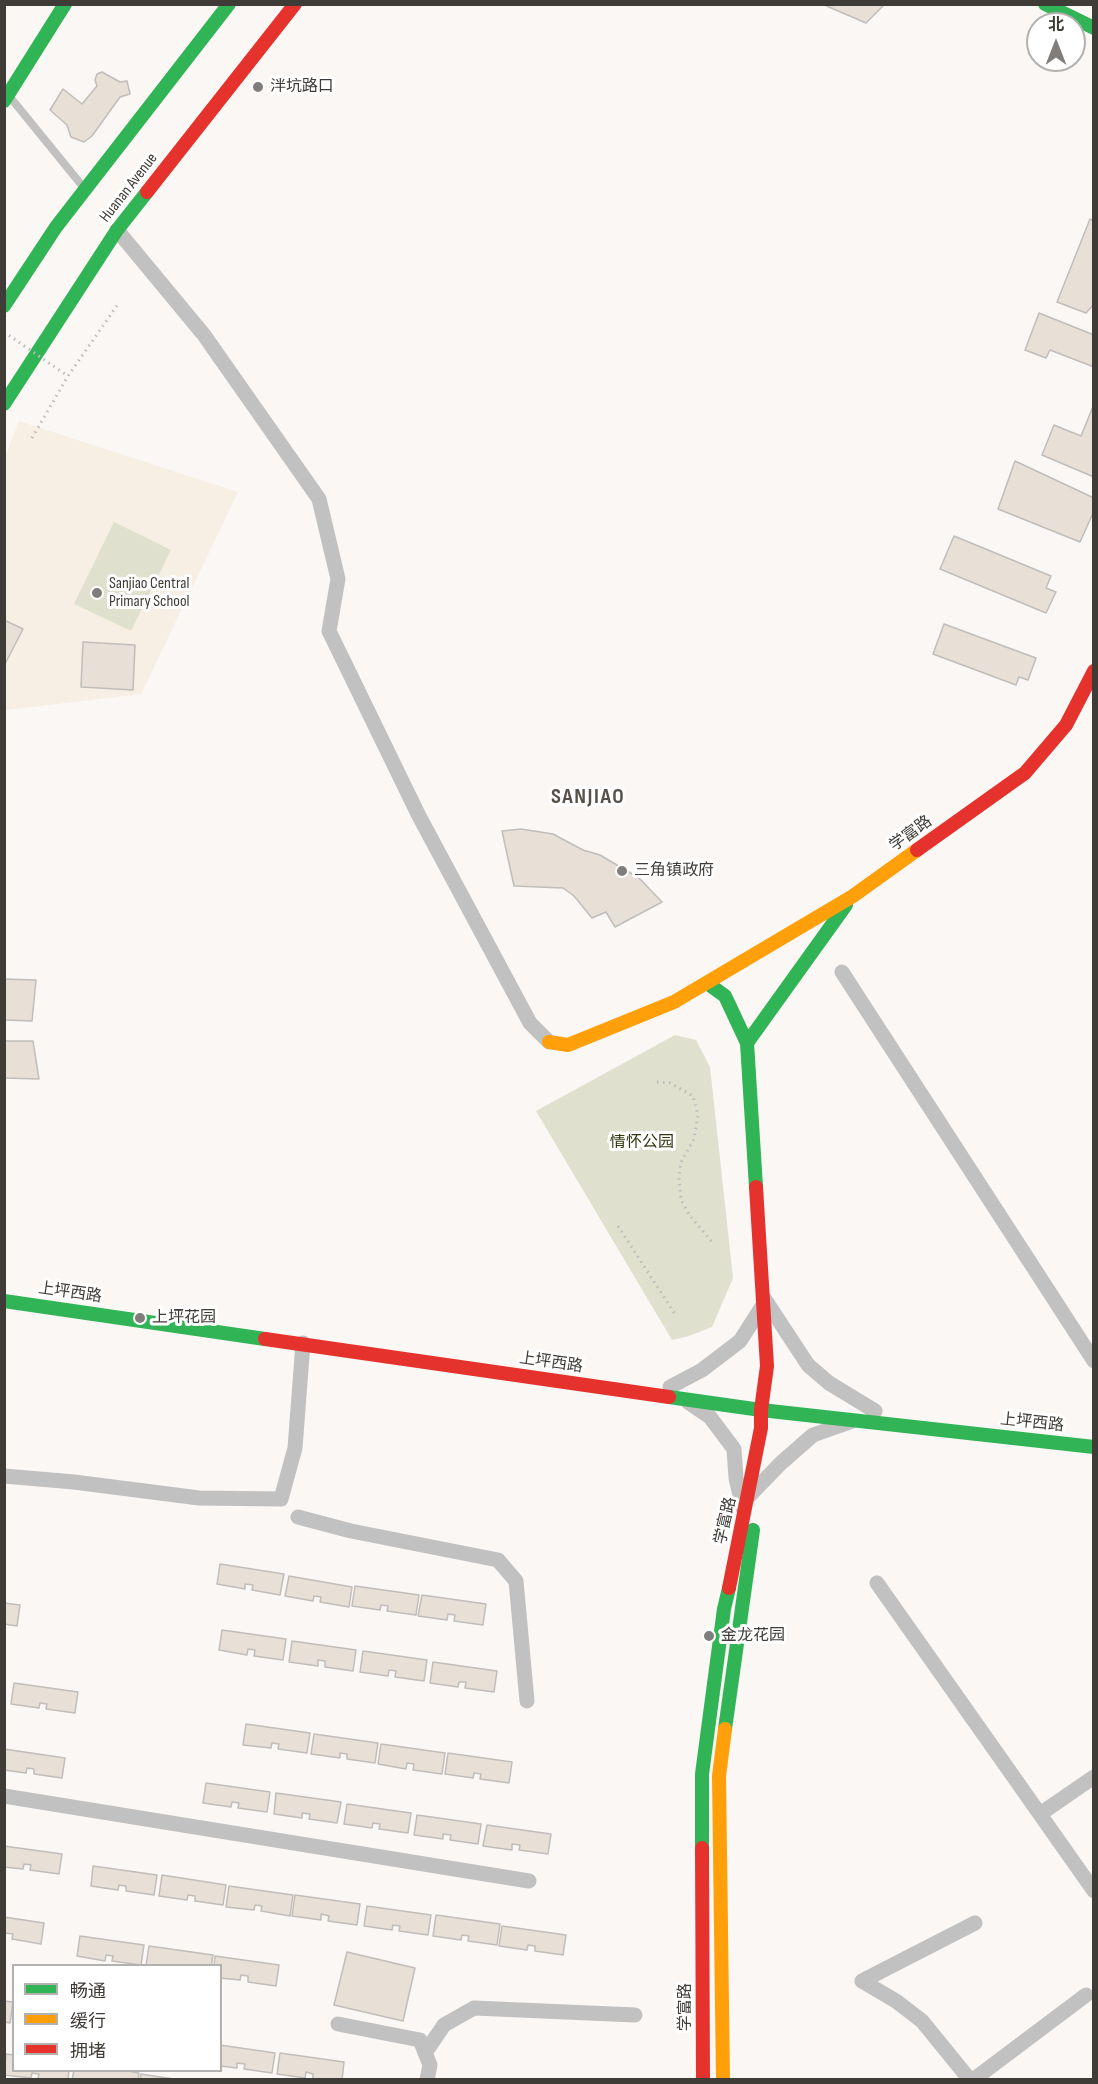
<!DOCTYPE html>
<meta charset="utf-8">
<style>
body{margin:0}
#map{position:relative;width:1098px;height:2084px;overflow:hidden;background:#faf7f4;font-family:"Sofia Sans Condensed","Noto Sans SC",sans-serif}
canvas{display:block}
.frame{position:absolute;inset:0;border:6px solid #3f3c38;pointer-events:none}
.legend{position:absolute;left:12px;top:1964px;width:210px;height:108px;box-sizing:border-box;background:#fff;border:2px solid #b2b1af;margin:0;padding:8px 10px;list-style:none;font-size:18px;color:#3f3c38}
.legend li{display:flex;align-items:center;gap:12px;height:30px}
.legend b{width:30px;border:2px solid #b2b1af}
.north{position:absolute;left:1026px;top:12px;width:60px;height:60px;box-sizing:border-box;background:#fff;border:2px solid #b2b1af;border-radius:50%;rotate:0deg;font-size:16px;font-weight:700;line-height:24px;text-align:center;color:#3f3c38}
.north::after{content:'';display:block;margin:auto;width:21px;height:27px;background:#807d7a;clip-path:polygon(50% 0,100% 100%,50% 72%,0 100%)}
</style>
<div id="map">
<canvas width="1098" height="2084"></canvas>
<div class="frame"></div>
<ul class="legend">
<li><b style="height:8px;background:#30b455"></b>畅通</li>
<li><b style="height:8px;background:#ff9f0a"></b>缓行</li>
<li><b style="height:8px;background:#e5322d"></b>拥堵</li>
</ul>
<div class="north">北</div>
</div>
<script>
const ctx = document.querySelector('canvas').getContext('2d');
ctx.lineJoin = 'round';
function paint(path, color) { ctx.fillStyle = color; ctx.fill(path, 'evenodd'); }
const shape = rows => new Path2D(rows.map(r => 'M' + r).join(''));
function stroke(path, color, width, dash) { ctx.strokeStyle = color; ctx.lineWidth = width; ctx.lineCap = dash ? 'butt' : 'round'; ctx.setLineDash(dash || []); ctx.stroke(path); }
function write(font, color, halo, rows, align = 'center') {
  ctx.font = font + ' "Sofia Sans Condensed","Noto Sans SC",sans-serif'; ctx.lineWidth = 6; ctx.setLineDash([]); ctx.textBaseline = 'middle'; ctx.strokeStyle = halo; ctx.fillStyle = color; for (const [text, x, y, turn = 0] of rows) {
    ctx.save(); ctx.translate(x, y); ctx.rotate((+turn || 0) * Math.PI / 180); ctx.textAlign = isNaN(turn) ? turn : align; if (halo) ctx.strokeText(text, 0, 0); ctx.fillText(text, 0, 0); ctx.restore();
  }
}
paint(shape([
 [19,421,238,492,141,694,5,710,5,457]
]), '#f7eee4');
paint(shape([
 [114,522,171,550,131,631,74,604],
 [675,1035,696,1040,710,1067,733,1278,712,1327,689,1336,672,1340,536,1111]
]), '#dfe0ce');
const building = shape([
 [822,4,885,4,866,23,822,4],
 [102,72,120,82,127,81,130,94,120,97,92,136,84,142,71,137,67,125,50,110,63,89,82,104,97,86,95,80,97,74,102,72],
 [1090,219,1094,221,1094,304,1086,313,1057,302,1090,219],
 [1039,313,1094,335,1094,367,1050,350,1046,358,1025,350,1039,313],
 [1094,404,1094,477,1042,455,1054,425,1081,436,1094,404],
 [1015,461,1094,498,1094,511,1080,542,998,509,1015,461],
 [954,536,1051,576,1046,588,1056,592,1046,613,940,569,954,536],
 [4,620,23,629,4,666,4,620],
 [944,624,1036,658,1028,680,1019,677,1016,685,933,654,944,624],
 [83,642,135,645,133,690,81,687,83,642],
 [521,829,553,834,583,850,600,855,639,878,662,902,615,927,606,912,592,918,574,896,563,888,514,886,502,831,521,829],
 [4,979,36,980,32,1021,4,1020,4,979],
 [4,1041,33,1041,39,1079,4,1078,4,1041],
 [220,1564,284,1574,280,1595,252,1590,253,1585,245,1584,245,1589,217,1584,220,1564],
 [289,1576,352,1587,349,1607,320,1602,321,1597,314,1596,313,1601,285,1596,289,1576],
 [355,1586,419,1595,416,1615,387,1611,388,1606,381,1605,380,1610,352,1606,355,1586],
 [422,1595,486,1604,483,1625,454,1621,455,1615,448,1614,447,1620,418,1616,422,1595],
 [4,1603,20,1605,17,1626,4,1624,4,1603],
 [222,1630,286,1639,283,1660,254,1656,255,1650,248,1649,247,1655,219,1650,222,1630],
 [292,1641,356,1650,353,1671,325,1667,325,1661,318,1660,318,1666,289,1662,292,1641],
 [363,1651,427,1660,424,1681,395,1677,396,1671,389,1670,388,1676,360,1672,363,1651],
 [433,1662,497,1671,494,1692,465,1688,466,1682,459,1682,458,1687,430,1683,433,1662],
 [14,1683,78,1692,75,1713,46,1709,47,1704,40,1703,39,1708,11,1704,14,1683],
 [246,1724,310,1733,307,1753,278,1749,279,1744,272,1743,271,1748,243,1745,246,1724],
 [314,1734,378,1743,375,1763,347,1759,347,1754,340,1753,340,1758,311,1754,314,1734],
 [381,1744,445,1753,442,1774,413,1770,414,1764,407,1763,406,1769,378,1764,381,1744],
 [4,1749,65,1758,62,1778,34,1774,34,1769,27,1768,26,1773,4,1770,4,1749],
 [448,1753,512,1762,509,1783,480,1779,481,1774,474,1773,473,1778,445,1774,448,1753],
 [206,1783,270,1792,267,1812,238,1808,239,1803,232,1802,231,1807,203,1803,206,1783],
 [276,1793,341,1802,337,1823,309,1819,310,1814,302,1813,302,1818,274,1814,276,1793],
 [347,1804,411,1813,408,1833,379,1829,380,1824,373,1823,372,1828,344,1824,347,1804],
 [417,1815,481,1824,478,1844,450,1840,451,1835,443,1834,443,1839,414,1835,417,1815],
 [487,1825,551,1834,548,1854,519,1850,520,1845,512,1844,512,1850,483,1846,487,1825],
 [4,1846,62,1854,59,1874,30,1870,31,1865,24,1864,23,1869,4,1867,4,1846],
 [93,1866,157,1875,154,1895,126,1891,126,1886,119,1885,118,1890,91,1886,93,1866],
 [162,1875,226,1885,223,1905,195,1901,195,1896,188,1895,187,1900,159,1896,162,1875],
 [229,1886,293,1895,290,1916,261,1911,262,1906,255,1905,254,1910,226,1907,229,1886],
 [295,1895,360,1904,357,1925,328,1921,329,1916,321,1914,321,1920,292,1916,295,1895],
 [367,1906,431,1915,428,1935,399,1931,400,1926,393,1925,392,1930,364,1926,367,1906],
 [436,1915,500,1924,497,1945,468,1941,469,1936,462,1935,461,1940,433,1936,436,1915],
 [4,1917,44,1923,41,1944,12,1939,13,1934,5,1933,4,1939,4,1917],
 [502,1926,566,1935,563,1955,535,1951,535,1946,528,1945,527,1950,499,1946,502,1926],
 [80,1936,144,1945,141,1965,112,1961,113,1956,106,1955,105,1961,77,1956,80,1936],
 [149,1946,213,1955,211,1966,146,1966,149,1946],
 [347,1952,415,1968,403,2021,334,2005,347,1952],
 [215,1956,279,1965,276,1986,248,1982,248,1976,241,1975,240,1980,220,1978,220,1966,214,1966,215,1956],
 [4,2001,13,2002,10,2023,4,2022,4,2001],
 [220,2045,275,2053,272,2073,244,2069,245,2064,237,2063,237,2068,220,2066,220,2045],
 [280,2053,344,2062,342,2080,313,2079,313,2074,306,2072,305,2078,277,2074,280,2053],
 [6,2054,14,2055,14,2070,69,2070,68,2080,38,2079,39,2074,32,2073,31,2078,4,2075,6,2054],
 [74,2070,123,2070,139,2073,138,2080,72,2080,74,2070],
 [141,2074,180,2080,140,2080,141,2074]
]);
paint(building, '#e8dfd7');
stroke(building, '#c0bdba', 1.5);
stroke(shape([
 [32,438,68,376,118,304],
 [657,1082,670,1083,693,1096,698,1115,694,1139,681,1162,679,1178,681,1200,690,1216,713,1243],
 [618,1226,675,1314]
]), '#bdbcbc', 3, [1.5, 4.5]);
stroke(shape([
 [10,97,84,188]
]), '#c1c1c1', 8);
stroke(shape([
 [117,230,204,335,319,499,338,579,329,631,419,816,530,1023,549,1042],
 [842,972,1094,1361],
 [764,1298,808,1365,829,1383,875,1411],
 [670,1387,702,1370,740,1341,763,1305],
 [688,1402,710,1417,734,1449,736,1478,743,1508],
 [4,1476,74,1482,199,1498,281,1499,295,1448,303,1343],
 [748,1497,781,1463,813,1435,850,1422],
 [298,1517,351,1531,498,1560,516,1581,527,1701],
 [877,1583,1094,1891],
 [4,1796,529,1881],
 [1040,1814,1094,1777],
 [862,1981,896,2001,922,2021,970,2080],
 [862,1981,975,1923],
 [338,2024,420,2040,430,2065,427,2080],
 [425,2053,444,2025,474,2008,635,2015],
 [973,2080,1086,1995]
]), '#c1c1c1', 15);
stroke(shape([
 [1045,4,1094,28],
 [4,101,65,4],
 [4,306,56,227,229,4],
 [4,404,117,230,147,192],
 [707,983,725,996,747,1043,756,1187],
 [747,1043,846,905],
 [4,1301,265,1339],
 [669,1397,761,1410,1094,1447],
 [725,1729,753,1530],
 [702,1848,702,1774,724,1609,729,1588]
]), '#30b455', 14);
stroke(shape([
 [549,1042,568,1045,674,1002,853,896,917,850],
 [723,2080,719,1776,725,1729]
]), '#ff9f0a', 14);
stroke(shape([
 [147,192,295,4],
 [917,850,1025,773,1066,725,1094,671],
 [265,1339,669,1397],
 [729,1588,761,1428,761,1410,767,1366,756,1187],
 [702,1848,703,2080]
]), '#e5322d', 14);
stroke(shape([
 [4,332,68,376]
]), '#bdbcbc', 3, [1.5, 4.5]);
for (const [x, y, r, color] of [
 [258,87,6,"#807d7a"],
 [97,593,6,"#807d7a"],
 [622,871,6,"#807d7a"],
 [140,1318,6,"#807d7a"],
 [709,1636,6,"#807d7a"]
]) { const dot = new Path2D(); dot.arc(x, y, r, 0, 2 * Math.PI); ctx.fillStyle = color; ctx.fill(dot); stroke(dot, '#fff', 2); }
write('16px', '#3f3c38', '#fff', [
 ["泮坑路口",270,87],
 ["Sanjiao Central",109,584],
 ["Primary School",109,602],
 ["三角镇政府",634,871],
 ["上坪花园",152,1318],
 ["金龙花园",721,1636]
], 'left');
write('16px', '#3f3c38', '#fff', [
 ["Huanan Avenue",129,188,-52],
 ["学富路",911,834,-36],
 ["上坪西路",70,1293,8],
 ["上坪西路",551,1363,8],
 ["上坪西路",1032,1423,6],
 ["学富路",726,1521,-77],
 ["学富路",686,2007,-90]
]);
write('16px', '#333710', '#fff', [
 ["情怀公园",642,1143]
]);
ctx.letterSpacing = '1.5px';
write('bold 22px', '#585149', '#fff', [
 ["SANJIAO",588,797]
]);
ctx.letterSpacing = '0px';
</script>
